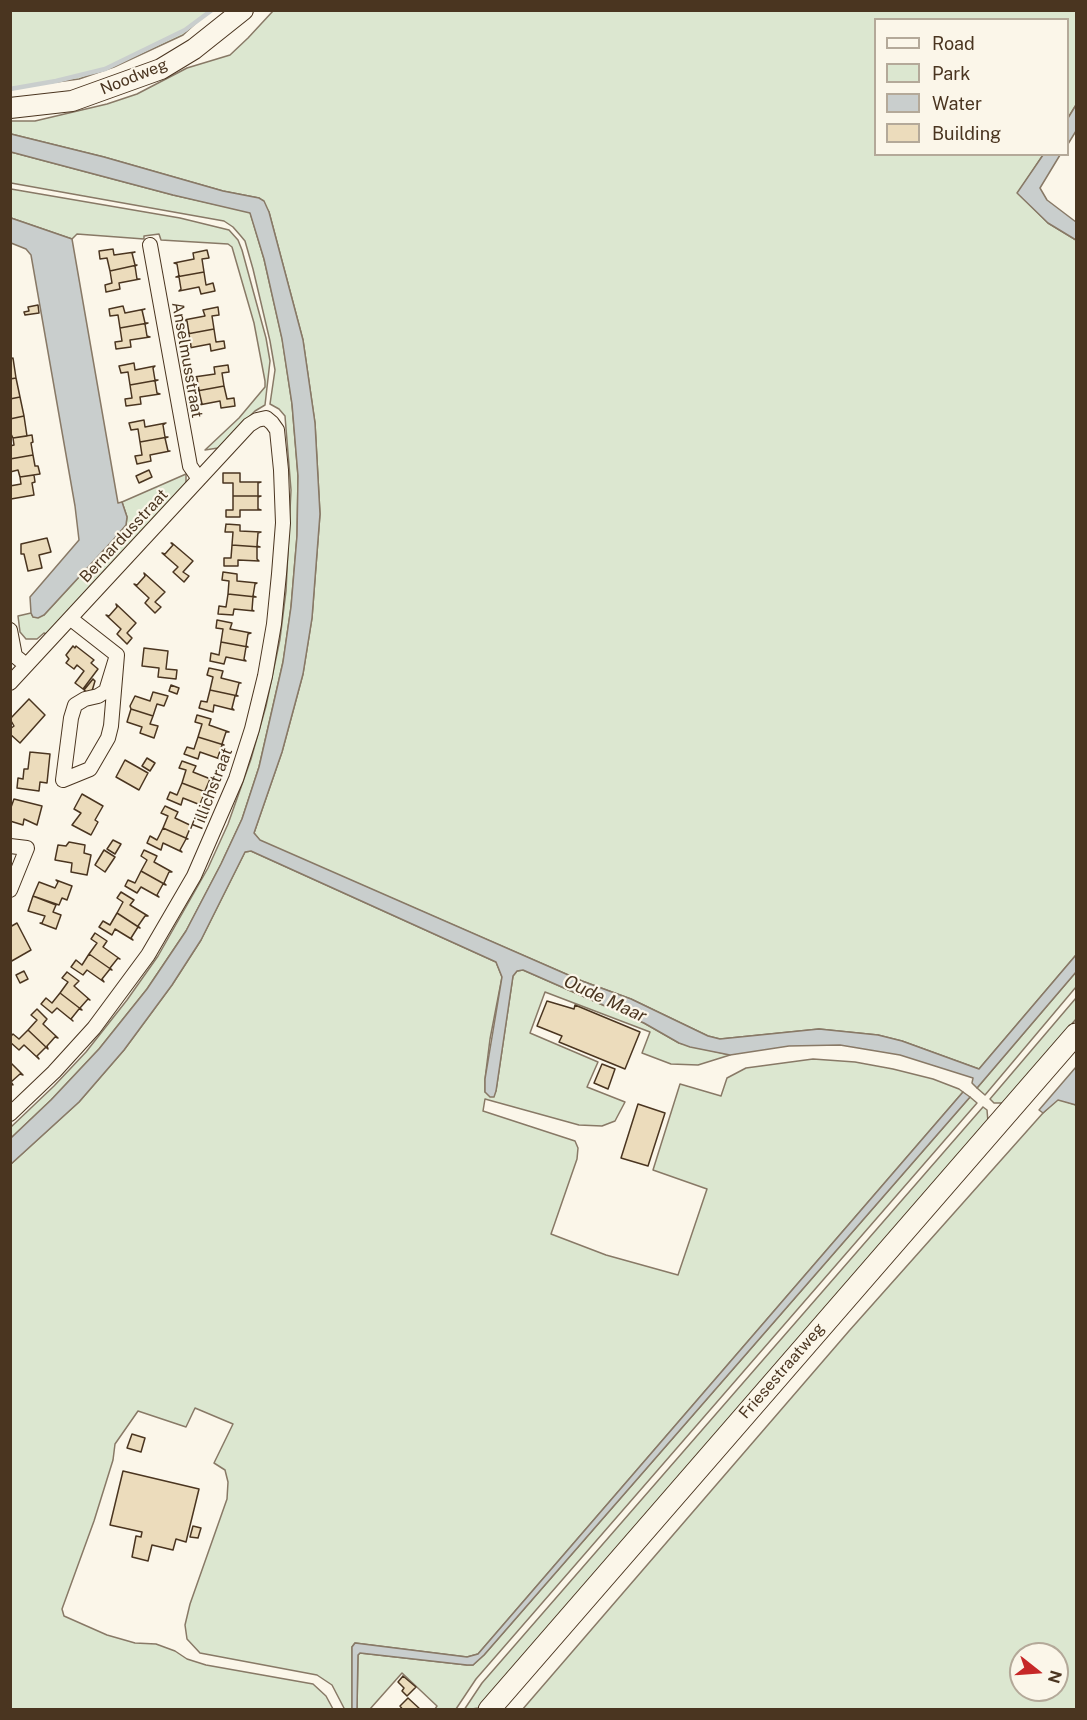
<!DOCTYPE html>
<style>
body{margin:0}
#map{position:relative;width:1087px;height:1720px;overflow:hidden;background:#fbf6e9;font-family:"Public Sans",sans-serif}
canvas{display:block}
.frame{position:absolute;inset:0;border:12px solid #4a3520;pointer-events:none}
.legend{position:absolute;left:874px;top:18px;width:195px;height:138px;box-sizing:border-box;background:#fbf6e9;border:2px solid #b4a999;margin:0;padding:8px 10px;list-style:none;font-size:18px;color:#4a3520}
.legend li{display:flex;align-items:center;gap:12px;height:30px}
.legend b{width:30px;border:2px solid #b4a999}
.north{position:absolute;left:1009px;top:1642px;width:60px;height:60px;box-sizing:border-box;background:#fbf6e9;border:2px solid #b4a999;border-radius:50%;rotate:107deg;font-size:16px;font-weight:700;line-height:24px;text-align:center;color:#4a3520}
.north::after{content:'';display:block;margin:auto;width:21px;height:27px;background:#c62828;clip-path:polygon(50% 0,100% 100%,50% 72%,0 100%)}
</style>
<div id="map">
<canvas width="1087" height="1720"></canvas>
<div class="frame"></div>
<ul class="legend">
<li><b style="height:8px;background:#fbf6e9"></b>Road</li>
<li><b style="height:16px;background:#dce7d0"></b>Park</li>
<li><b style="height:16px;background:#c9cecd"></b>Water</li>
<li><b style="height:16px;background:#ecdcbc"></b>Building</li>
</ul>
<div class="north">N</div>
</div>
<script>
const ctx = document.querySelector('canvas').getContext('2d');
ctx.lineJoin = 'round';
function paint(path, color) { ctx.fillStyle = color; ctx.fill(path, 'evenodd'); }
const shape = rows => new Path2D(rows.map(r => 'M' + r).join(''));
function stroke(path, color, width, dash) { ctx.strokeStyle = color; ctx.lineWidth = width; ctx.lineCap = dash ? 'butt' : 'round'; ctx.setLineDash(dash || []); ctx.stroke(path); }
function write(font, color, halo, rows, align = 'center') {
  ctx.font = font + ' "Public Sans",sans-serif'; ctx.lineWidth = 4.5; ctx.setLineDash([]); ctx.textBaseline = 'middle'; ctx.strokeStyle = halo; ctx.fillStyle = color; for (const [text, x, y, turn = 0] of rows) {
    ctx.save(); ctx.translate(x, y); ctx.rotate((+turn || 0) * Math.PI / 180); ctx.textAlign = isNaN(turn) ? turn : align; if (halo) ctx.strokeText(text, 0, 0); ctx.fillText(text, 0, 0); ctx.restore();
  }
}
const green = shape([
 [11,10,209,10,209,11,183,35,114,67,79,79,11,88,11,10],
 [273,11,1076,11,1076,105,1068,118,1068,20,876,20,876,154,1043,155,1018,193,1048,223,1076,240,1076,955,979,1069,902,1041,878,1035,819,1029,720,1039,708,1036,631,999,582,981,260,841,254,833,282,752,303,674,312,618,320,514,315,423,303,340,269,212,259,198,223,191,104,157,11,134,10,121,35,121,107,104,137,94,187,68,230,55,248,38,273,11],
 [11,152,173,195,250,212,264,259,282,338,292,404,298,476,297,536,291,607,283,662,259,767,242,819,221,864,186,931,147,989,99,1049,51,1100,11,1138,11,1127,54,1086,86,1052,127,1000,158,956,208,868,228,824,251,759,266,706,280,639,286,591,291,490,285,416,279,409,270,404,275,370,270,341,253,269,245,241,240,235,233,227,224,221,11,183,11,152],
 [11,189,180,218,229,230,238,240,242,250,266,338,270,361,265,405,255,411,218,448,205,450,239,418,265,387,265,381,254,323,232,247,228,244,161,240,159,234,144,236,144,239,77,234,72,239,11,218,11,189],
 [186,474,186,482,183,489,49,635,44,633,37,639,26,639,20,632,18,616,31,613,33,617,44,615,114,539,126,525,127,517,122,502,186,474],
 [251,851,496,962,502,977,490,1039,485,1079,485,1092,496,1091,513,976,517,971,523,970,644,1023,679,1043,730,1055,698,1065,671,1064,642,1053,650,1032,545,992,530,1033,598,1062,587,1087,625,1102,615,1121,602,1126,579,1125,485,1099,483,1111,575,1141,578,1148,577,1159,551,1234,606,1255,678,1275,707,1189,653,1170,680,1084,721,1096,727,1078,746,1068,813,1059,855,1062,893,1069,933,1079,959,1089,963,1092,478,1654,467,1657,355,1643,352,1647,352,1709,345,1710,332,1685,317,1675,200,1653,187,1639,185,1625,190,1604,227,1499,228,1482,225,1470,214,1463,233,1424,195,1408,186,1427,138,1411,115,1444,113,1460,94,1521,62,1609,64,1616,107,1635,135,1643,156,1644,175,1651,187,1659,206,1665,313,1684,326,1696,333,1709,11,1710,11,1164,79,1102,124,1050,172,985,201,940,245,852,251,851],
 [1076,972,1076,987,985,1095,977,1088,1076,972],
 [1076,998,1076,1019,1005,1103,994,1103,990,1099,1076,998],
 [970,1097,977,1103,476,1679,456,1709,435,1709,437,1706,402,1673,370,1709,357,1710,358,1655,360,1653,467,1665,473,1665,484,1655,970,1097],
 [1058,1099,1076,1105,1076,1709,522,1710,849,1331,1043,1113,1058,1099],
 [1021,1654,1057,1654,1057,1690,1021,1690,1021,1654],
 [983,1107,987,1110,988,1122,479,1708,464,1710,482,1683,983,1107]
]);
paint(green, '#dce7d0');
stroke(green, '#887966', 1.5);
const water = shape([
 [1076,105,1076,131,1068,144,1068,118,1076,105],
 [11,134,104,157,223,191,259,198,264,201,269,212,303,340,315,423,320,514,312,618,303,674,282,752,254,833,260,840,582,981,631,999,708,1036,720,1039,819,1029,878,1035,902,1041,979,1069,1076,955,1076,972,977,1088,972,1083,973,1078,900,1055,840,1045,789,1046,730,1055,690,1047,679,1043,644,1023,523,970,517,971,513,976,496,1091,494,1097,490,1097,485,1092,485,1079,502,977,496,962,251,851,245,852,201,940,172,985,124,1050,79,1102,11,1164,11,1138,51,1100,99,1049,147,989,186,931,221,864,242,819,259,767,283,662,291,607,297,536,298,476,292,404,282,339,264,259,250,213,173,195,11,152,11,134],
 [1043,155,1060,155,1040,188,1047,200,1076,222,1076,240,1048,223,1017,193,1043,155],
 [11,218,72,239,118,503,122,502,127,517,126,525,114,539,44,615,38,618,33,617,31,613,30,597,79,540,75,506,31,255,26,249,11,243,11,218],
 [1076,1067,1076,1105,1058,1100,1043,1113,1039,1110,1076,1067],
 [963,1092,970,1097,484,1655,473,1665,467,1665,360,1653,358,1655,357,1709,352,1709,352,1647,355,1643,467,1657,478,1654,963,1092]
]);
paint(water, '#c9cecd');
stroke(water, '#887966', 1.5);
stroke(shape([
 [10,89,56,81,105,69,185,30,212,10]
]), '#c9cecd', 4.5);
const building = shape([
 [113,249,114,255,135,252,132,253,135,265,137,265,110,271,107,258,100,259,99,251,113,249],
 [207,250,209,258,202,259,204,272,176,277,179,276,177,264,174,263,194,259,193,253,207,250],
 [137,265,135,266,137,279,140,279,119,283,120,289,106,292,105,285,112,283,110,271,137,265],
 [204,272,206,285,213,283,215,291,201,294,199,287,179,291,181,289,179,277,176,277,204,272],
 [38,305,39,313,25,315,24,312,29,311,28,307,38,305],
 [123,306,125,313,145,309,142,310,145,323,148,323,120,328,118,315,110,316,109,309,123,306],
 [218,307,219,315,212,316,214,329,187,334,189,333,187,321,184,320,205,316,203,310,218,307],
 [148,323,145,324,147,336,150,337,130,340,131,347,116,349,115,342,122,341,120,328,148,323],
 [214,329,216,342,224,341,225,348,211,351,210,344,189,348,191,346,189,334,187,334,214,329],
 [13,358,16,378,10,379,10,359,13,358],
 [134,363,135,370,155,366,153,368,155,380,158,380,130,385,128,372,121,373,119,366,134,363],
 [228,365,229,372,222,373,224,386,197,391,199,390,197,378,194,377,215,374,214,367,228,365],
 [16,378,20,397,10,399,10,379,16,378],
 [158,380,155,381,157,393,160,394,140,397,141,404,126,406,125,399,132,398,130,385,158,380],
 [224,386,227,399,234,398,235,406,221,408,220,401,199,405,202,404,199,391,197,391,224,386],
 [20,397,24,416,10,419,10,399,20,397],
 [24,416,27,436,13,438,10,432,10,419,24,416],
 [144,420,145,427,166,423,163,425,165,437,168,437,140,442,138,429,131,430,129,423,144,420],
 [32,435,33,442,31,443,33,455,10,459,10,446,14,445,13,438,32,435],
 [168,437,165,438,168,451,170,451,150,455,151,461,137,464,135,456,142,455,140,442,168,437],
 [33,455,35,466,38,466,40,474,20,477,18,470,10,472,10,459,33,455],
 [149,470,152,477,139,483,136,476,149,470],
 [223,473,240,473,240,482,261,482,258,483,258,496,261,496,233,496,233,483,223,483,223,473],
 [34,475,35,482,32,483,34,495,11,499,10,486,21,484,20,477,34,475],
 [233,496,261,496,258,497,258,509,261,510,240,510,240,517,226,517,226,510,233,510,233,496],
 [226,524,240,525,240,531,261,532,258,533,257,546,260,547,232,545,233,532,225,532,226,524],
 [47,538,51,552,39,555,42,568,28,571,24,554,21,554,21,544,47,538],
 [171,543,172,543,193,561,183,572,189,576,184,582,173,572,178,567,162,553,165,554,173,545,171,543],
 [232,545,260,547,257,547,257,559,259,561,238,560,238,566,224,566,224,558,231,558,232,545],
 [223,572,237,574,237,581,257,583,255,584,253,596,256,597,228,594,229,581,222,580,223,572],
 [144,573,165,592,155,602,161,607,155,613,145,603,149,598,134,584,137,585,145,576,144,573],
 [228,594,256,597,253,597,252,610,254,611,234,609,233,615,218,614,219,606,226,607,228,594],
 [116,604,136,623,127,633,132,638,127,644,117,634,121,629,106,615,109,616,117,607,116,604],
 [217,620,232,623,230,629,251,633,248,634,246,646,248,647,221,642,223,629,216,628,217,620],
 [221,642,248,647,246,647,244,659,246,661,226,657,224,664,210,661,211,653,219,655,221,642],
 [73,646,75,648,76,646,94,660,91,663,98,669,83,689,75,683,84,671,77,665,74,669,66,663,69,659,66,655,73,646],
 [144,648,168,651,166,669,177,670,176,679,158,677,159,668,142,666,144,648],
 [209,668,223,671,221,678,241,683,239,683,236,695,238,696,210,690,213,677,207,675,209,668],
 [93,679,95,681,92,691,87,692,84,690,93,679],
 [171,685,179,688,177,694,169,691,171,685],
 [210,690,238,696,235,696,232,708,234,710,214,705,213,712,199,708,201,701,207,702,210,690],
 [153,692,168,696,164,706,157,704,153,716,131,709,130,706,135,696,150,701,153,692],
 [29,699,45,715,20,743,10,734,10,729,14,726,10,719,29,699],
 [131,709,153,716,150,724,158,726,154,738,140,733,142,727,127,722,131,709],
 [197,715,211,719,209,725,229,732,226,732,222,744,224,745,198,737,202,724,195,722,197,715],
 [198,737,224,745,222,745,218,757,220,759,200,752,198,759,184,754,187,747,194,749,198,737],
 [30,752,50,754,47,783,40,782,39,791,17,788,18,778,23,779,24,769,28,769,30,752],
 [147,758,155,763,150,771,142,766,147,758],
 [125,760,148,773,139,790,116,777,125,760],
 [182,761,196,766,193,772,213,780,210,779,205,791,208,793,182,783,186,770,179,768,182,761],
 [182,783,208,793,205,792,200,804,203,806,183,798,181,805,167,799,170,792,177,795,182,783],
 [82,794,103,806,95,820,98,822,91,835,72,825,81,813,74,809,82,794],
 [14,799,42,806,37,825,24,819,23,825,10,821,10,810,14,799],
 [165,806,178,812,175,818,194,827,191,826,186,838,188,839,163,828,168,816,161,813,165,806],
 [163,828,188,839,186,839,180,850,182,852,163,843,161,850,147,843,150,836,157,840,163,828],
 [113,840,121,844,115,854,107,849,113,840],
 [69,842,85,845,84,853,91,855,87,875,71,872,72,863,55,860,58,845,66,846,69,842],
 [104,850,115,857,105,872,95,865,104,850],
 [144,850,157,856,154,862,172,872,169,872,164,883,166,885,141,871,147,860,141,856,144,850],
 [141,871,166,885,163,884,157,895,159,897,141,887,137,893,125,886,128,880,135,883,141,871],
 [56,880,72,886,67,900,62,898,59,905,33,896,39,882,55,888,58,882,56,880],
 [121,892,134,900,130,905,148,916,145,916,138,926,140,928,117,913,123,902,117,898,121,892],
 [33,896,56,905,53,912,61,915,56,929,40,923,42,923,45,916,28,911,33,896],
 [117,913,140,928,138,927,131,938,133,940,115,929,112,935,99,927,103,921,110,925,117,913],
 [17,923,31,950,10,962,10,927,17,923],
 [95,933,107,941,103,947,120,959,118,958,110,968,112,970,89,954,97,943,91,939,95,933],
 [89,954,112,970,110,969,102,979,104,982,87,970,83,975,71,967,76,960,82,965,89,954],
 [24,971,28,979,20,983,16,975,24,971],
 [67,972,79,981,74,986,90,1000,88,999,80,1008,82,1010,60,993,68,982,62,978,67,972],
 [60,993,82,1010,79,1009,71,1019,73,1021,57,1008,52,1013,41,1004,46,998,52,1003,60,993],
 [547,1001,574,1009,575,1005,640,1032,625,1069,559,1042,562,1036,537,1026,547,1001],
 [37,1009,47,1019,43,1024,58,1038,55,1037,47,1046,48,1049,28,1030,37,1020,31,1015,37,1009],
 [28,1030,48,1049,46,1047,37,1056,39,1059,24,1045,19,1050,10,1042,10,1037,13,1034,19,1039,28,1030],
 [10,1062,23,1075,20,1074,11,1082,13,1085,10,1082,10,1062],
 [602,1064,615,1069,608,1089,594,1083,602,1064],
 [638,1104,665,1113,648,1166,621,1158,638,1104],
 [132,1434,145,1438,141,1452,127,1448,132,1434],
 [123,1471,199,1489,186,1542,176,1539,173,1550,152,1545,148,1561,132,1557,136,1536,141,1537,142,1532,110,1525,123,1471],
 [193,1526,201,1528,198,1538,190,1537,193,1526],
 [403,1676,416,1687,407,1696,402,1691,404,1688,398,1682,403,1676],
 [408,1698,421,1710,403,1710,400,1706,408,1698]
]);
paint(building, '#ecdcbc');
stroke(building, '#4a3520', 1.5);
const minor = shape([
 [150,245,190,466,199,479],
 [71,619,117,655,111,726,108,738,90,769,63,780,71,718,75,705,85,699,98,696,106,691,117,655],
 [10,630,15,656,26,665],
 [10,683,249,425,257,420,266,418,272,423,277,430,281,470,283,523,279,574,274,624,265,676,252,729,236,779,194,876,148,955,94,1028,54,1072,10,1114],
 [10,846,27,848,10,890]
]);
const secondary = shape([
 [10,108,72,101,161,69,194,49,243,10]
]);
const primary = shape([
 [489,1710,1076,1034]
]);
stroke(minor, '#4a3520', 16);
stroke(secondary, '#4a3520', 22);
stroke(primary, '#4a3520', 23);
stroke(minor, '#fbf6e9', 14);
stroke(secondary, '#fbf6e9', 20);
stroke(primary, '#fbf6e9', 21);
write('16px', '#4a3520', '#fbf6e9', [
 ["Noodweg",134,77,-22],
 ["Anselmusstraat",187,360,80],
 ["Bernardusstraat",124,536,-47],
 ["Tillichstraat",212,790,-69],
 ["Friesestraatweg",782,1371,-49]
]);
write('italic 18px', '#4a3520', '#fbf6e9', [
 ["Oude Maar",605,999,25]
]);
</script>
